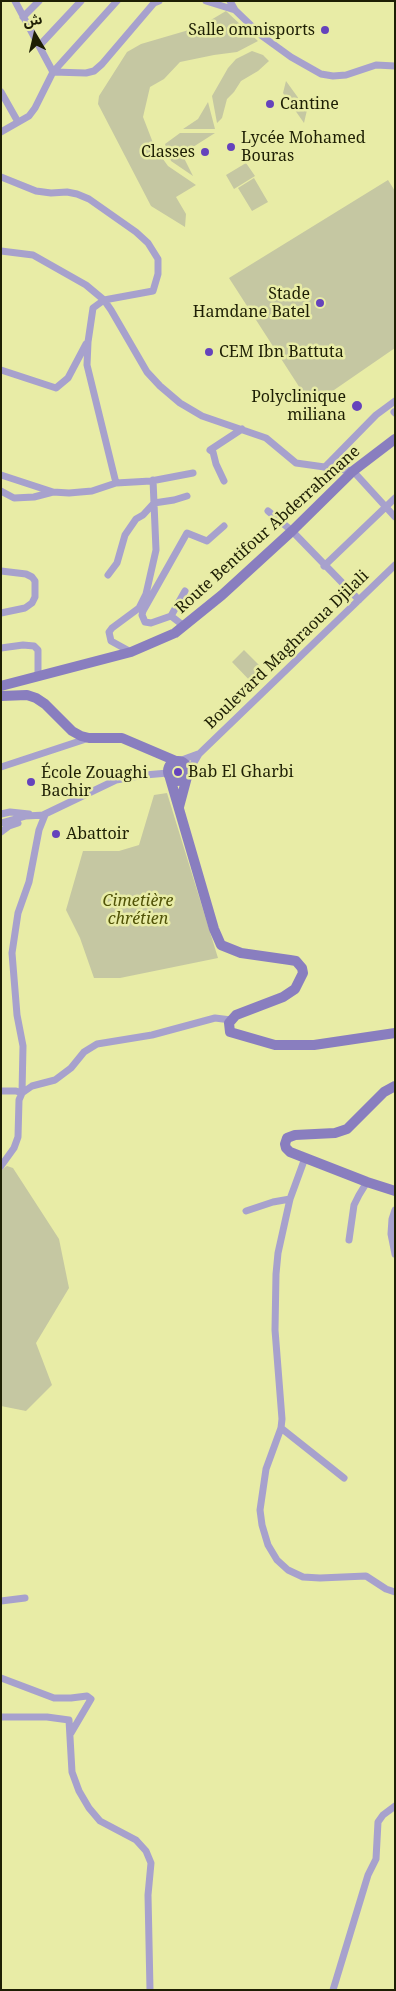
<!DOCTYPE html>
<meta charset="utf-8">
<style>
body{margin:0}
#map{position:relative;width:396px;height:1991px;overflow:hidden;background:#e8eca6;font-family:"Noto Serif","Noto Sans Arabic",serif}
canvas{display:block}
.frame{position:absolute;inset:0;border:2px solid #1e1f04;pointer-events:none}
.north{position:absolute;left:10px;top:10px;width:50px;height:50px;-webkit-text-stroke:4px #e8eca6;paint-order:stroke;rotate:351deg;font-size:14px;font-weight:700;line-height:20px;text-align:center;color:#1e1f04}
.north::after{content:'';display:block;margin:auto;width:18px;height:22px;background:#1e1f04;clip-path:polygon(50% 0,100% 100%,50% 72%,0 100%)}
</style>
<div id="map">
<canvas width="396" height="1991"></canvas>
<div class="frame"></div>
<div class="north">ش</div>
</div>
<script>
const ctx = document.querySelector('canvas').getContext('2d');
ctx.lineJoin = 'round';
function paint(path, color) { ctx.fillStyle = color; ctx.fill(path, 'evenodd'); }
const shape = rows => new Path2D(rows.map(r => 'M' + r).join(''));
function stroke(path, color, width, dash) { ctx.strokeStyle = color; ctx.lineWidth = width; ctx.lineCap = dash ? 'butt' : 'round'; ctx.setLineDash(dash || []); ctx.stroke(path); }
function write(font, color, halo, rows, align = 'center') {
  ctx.font = font + ' "Noto Serif",serif'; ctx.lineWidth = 5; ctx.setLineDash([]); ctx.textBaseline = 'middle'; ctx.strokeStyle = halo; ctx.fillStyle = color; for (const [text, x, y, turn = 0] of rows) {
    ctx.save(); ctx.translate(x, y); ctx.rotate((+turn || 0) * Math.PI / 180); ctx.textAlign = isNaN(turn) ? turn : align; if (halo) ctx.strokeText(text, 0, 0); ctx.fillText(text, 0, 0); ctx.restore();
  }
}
paint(shape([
 [226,11,258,41,237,52,214,55,180,62,164,79,150,87,143,117,155,148,168,166,196,185,176,197,186,214,185,227,151,206,98,104,99,96,127,52,141,44,199,27],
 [252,51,263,55,269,61,258,71,241,81,234,92,227,99,222,118,217,123,212,96,228,68,236,59],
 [286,81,307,110,304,123,283,93],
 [208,102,215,129,183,129,198,119],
 [180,133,215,133,182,154,193,176,171,161,165,144],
 [246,163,255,176,234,189,226,175],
 [254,178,268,202,252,211,238,188],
 [388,180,395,191,395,348,321,399,307,399,229,278],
 [244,650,267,673,254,685,232,662],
 [167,793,218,958,120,978,94,978,80,938,66,910,83,851,119,851,139,845,154,795],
 [7,1166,13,1168,59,1239,69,1288,36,1343,52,1385,26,1411,1,1406,1,1170]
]), '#c5c7a2');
stroke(shape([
 [15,1,53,72,86,73,94,71,102,64,154,3,159,1],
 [206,1,235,10],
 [230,1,235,10,262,36,291,57,321,74,333,76,346,75,376,65,395,66],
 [23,17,39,1],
 [39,46,81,1],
 [1,92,18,122],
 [1,132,29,116,35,108,53,72,117,1],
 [1,177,36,191,51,193,67,192,77,194,89,199,136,232,148,243,158,259,158,274,153,291,104,300,93,308,88,342,87,365,116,483],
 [1,251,33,255,86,285,104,300,111,310,147,372,160,386,180,403,202,416,266,438,296,463,353,471,395,517],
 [1,370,56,388,68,378,86,344],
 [394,412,395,413],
 [325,467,376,415,395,401],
 [1,475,53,492,69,493,92,491,116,483,151,481,193,473],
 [224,481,216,464,213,452,210,450,242,429],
 [1,491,14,498,34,497,53,492],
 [268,511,292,531,359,600],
 [324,566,395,498],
 [1,571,26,574,32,577,35,581,35,597,32,603,25,608,1,613],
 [108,575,117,563,125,535,136,519,143,515,154,503,174,500,187,496],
 [171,616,185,591],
 [184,626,171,616,151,623,145,622,142,615,143,611,187,533,207,541,224,526],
 [1,648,23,645,34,646,38,650,38,677],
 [131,652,111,641,109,632,112,628,139,608,146,594,156,550,153,480],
 [179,761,198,754],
 [1,767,89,738],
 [189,771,199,754,395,565],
 [1,814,10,812,29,814],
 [43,815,116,780,145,775,168,773],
 [1,823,26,816,45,815,39,830,29,882,18,913,12,953,17,1015,23,1046,22,1093,16,1091,1,1091],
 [1,832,9,826,18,823],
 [305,1158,290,1199,278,1253,276,1274,275,1330,282,1419,281,1428,266,1469,260,1510,262,1525,268,1545,277,1560,288,1570,303,1577,320,1578,366,1576,386,1589,395,1592],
 [1,1166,14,1148,18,1137,19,1100,22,1093,32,1086,55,1080,71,1068,84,1052,97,1044,152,1035,215,1018,231,1020],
 [395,1210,392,1219,391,1234,395,1254],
 [246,1211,273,1202,290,1199],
 [349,1240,354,1205,359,1195,367,1182],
 [281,1428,344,1478],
 [1,1601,25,1598],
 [1,1678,54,1698,71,1698,87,1696,91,1699,71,1733],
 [1,1717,47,1717,69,1720,72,1772,79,1791,89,1808,100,1821,136,1840,146,1851,151,1863,148,1895,150,1990],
 [333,1990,368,1875,376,1859,378,1822,383,1815,395,1806]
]), '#a7a1cd', 7);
stroke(shape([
 [1,686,131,652,175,633,222,595,292,531,353,471,395,439],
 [1,696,27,695,36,698,45,704,72,731,81,736,89,738,122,738,176,761],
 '168 771a10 10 0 1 1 20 0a10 10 0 1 1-20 0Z',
 [170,778,214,929,221,945,241,953,290,960,296,961,302,968,303,973,295,989,283,997,236,1015,229,1023,230,1032,275,1045,314,1045,395,1033],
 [179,807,187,777],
 [395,1086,384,1092,347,1129,335,1133,295,1135,287,1138,285,1144,286,1148,290,1152,367,1182,395,1191]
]), '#897ebf', 10);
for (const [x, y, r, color] of [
 [325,30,5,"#6543bc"],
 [270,104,5,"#6543bc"],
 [231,147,5,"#6543bc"],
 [205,152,5,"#6543bc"],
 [320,303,5,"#6543bc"],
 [209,352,5,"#6543bc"],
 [357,406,6,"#6543bc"],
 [178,772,5,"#6543bc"],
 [31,782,5,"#6543bc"],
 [56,834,5,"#6543bc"]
]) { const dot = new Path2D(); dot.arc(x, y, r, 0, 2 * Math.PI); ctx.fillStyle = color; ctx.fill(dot); stroke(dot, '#e8eca6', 2); }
write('16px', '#1e1f04', '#e8eca6', [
 ["Salle omnisports",315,30,"right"],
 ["Cantine",280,104],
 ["Lycée Mohamed",241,138],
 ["Bouras",241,156],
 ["Classes",195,152,"right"],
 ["Stade",310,294,"right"],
 ["Hamdane Batel",310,312,"right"],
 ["CEM Ibn Battuta",219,352],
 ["Polyclinique",346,397,"right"],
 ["miliana",346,415,"right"],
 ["Bab El Gharbi",188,772],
 ["École Zouaghi",41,773],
 ["Bachir",41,791],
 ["Abattoir",66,834]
], 'left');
write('16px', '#1e1f04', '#e8eca6', [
 ["Route Bentifour Abderrahmane",268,530,-42],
 ["Boulevard Maghraoua Djilali",287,650,-44]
]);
write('italic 16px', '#515307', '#e8eca6', [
 ["Cimetière",138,901],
 ["chrétien",138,919]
]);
</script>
